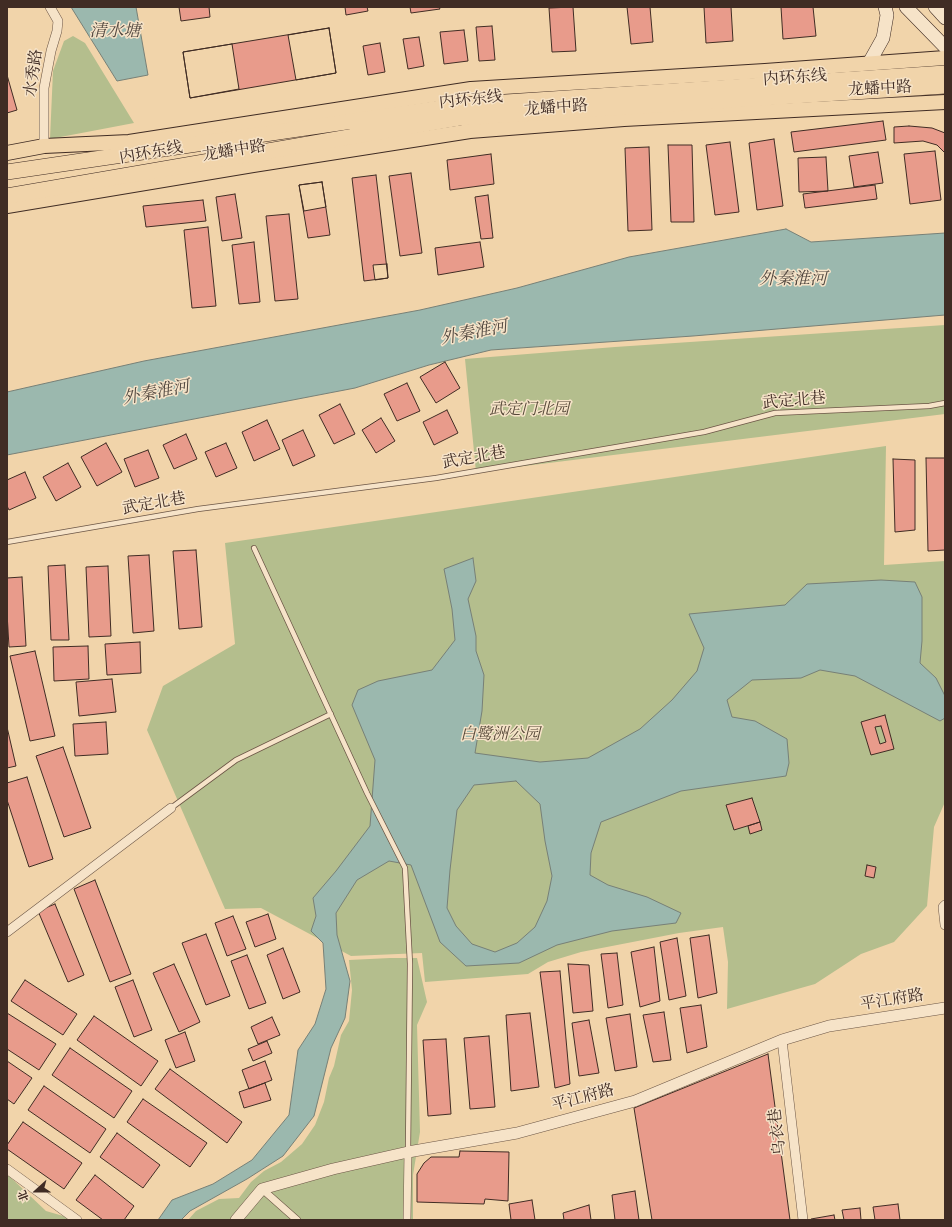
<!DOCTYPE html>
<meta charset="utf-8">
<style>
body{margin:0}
#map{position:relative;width:952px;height:1227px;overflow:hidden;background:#f1d4aa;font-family:"Old Standard TT","Noto Serif SC",serif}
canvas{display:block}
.frame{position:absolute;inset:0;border:8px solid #402c24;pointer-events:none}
.north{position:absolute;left:16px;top:1171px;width:40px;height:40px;-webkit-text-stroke:3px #f6e3c8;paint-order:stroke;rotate:249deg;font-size:11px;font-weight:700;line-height:16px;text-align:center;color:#402c24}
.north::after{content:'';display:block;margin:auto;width:14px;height:18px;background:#402c24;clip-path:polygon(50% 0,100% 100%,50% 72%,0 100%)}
</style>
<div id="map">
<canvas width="952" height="1227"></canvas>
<div class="frame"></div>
<div class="north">北</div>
</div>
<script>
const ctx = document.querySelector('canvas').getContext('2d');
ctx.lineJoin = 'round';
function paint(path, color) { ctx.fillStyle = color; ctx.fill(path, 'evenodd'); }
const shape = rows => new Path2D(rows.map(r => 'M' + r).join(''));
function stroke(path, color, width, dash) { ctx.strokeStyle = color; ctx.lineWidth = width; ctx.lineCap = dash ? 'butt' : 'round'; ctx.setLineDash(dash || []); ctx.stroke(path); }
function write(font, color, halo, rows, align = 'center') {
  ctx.font = font + ' "Old Standard TT","Noto Serif SC",serif'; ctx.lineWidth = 3; ctx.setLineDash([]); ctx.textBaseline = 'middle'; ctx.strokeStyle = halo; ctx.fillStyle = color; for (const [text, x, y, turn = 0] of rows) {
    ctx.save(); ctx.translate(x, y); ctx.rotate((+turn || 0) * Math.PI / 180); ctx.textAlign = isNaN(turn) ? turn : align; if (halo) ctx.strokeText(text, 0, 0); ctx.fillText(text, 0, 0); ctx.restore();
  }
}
paint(shape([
 [73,36,85,43,134,123,50,139,53,71,64,41],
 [945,325,945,414,476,472,465,359,615,347],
 [886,446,884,565,945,561,945,802,934,827,927,906,894,942,861,954,815,984,727,1009,728,962,723,927,679,933,581,952,548,962,528,974,425,982,422,953,351,956,261,908,225,909,147,730,163,686,235,644,225,543],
 [390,958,417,958,427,1002,417,1025,420,1132,413,1175,413,1220,188,1220,196,1211,219,1199,239,1198,251,1182,264,1171,281,1162,302,1144,315,1125,324,1102,329,1078,334,1066,341,1035,349,1021,352,990,349,960],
 [7,1174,46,1211,77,1220,7,1220]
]), '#b4be8d');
const water = shape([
 [71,7,136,7,148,75,117,81,71,7],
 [786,229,811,242,945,233,945,315,693,336,491,350,429,365,355,388,7,455,7,392,144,361,420,310,517,288,629,257,786,229],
 [473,558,476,581,468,599,476,636,476,651,484,675,482,711,475,753,540,762,588,758,640,729,672,700,697,671,704,648,689,614,785,605,807,584,881,580,915,582,922,597,922,641,920,663,936,678,945,696,945,718,940,721,855,676,820,670,801,678,752,680,727,700,732,717,755,721,787,739,789,763,786,776,681,791,601,822,591,853,590,875,608,885,647,897,681,913,676,923,612,931,557,945,519,963,466,966,440,942,411,865,389,861,357,880,336,913,337,935,350,981,345,1018,331,1048,314,1116,283,1156,247,1179,190,1211,181,1220,158,1220,172,1200,213,1184,252,1160,289,1115,298,1050,315,1024,326,989,323,943,311,931,316,916,313,898,336,871,370,826,375,760,352,705,358,690,378,681,432,670,455,640,452,609,444,569,473,558],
 [516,781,540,804,545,841,552,876,547,901,535,927,517,943,495,952,472,944,456,926,447,908,450,870,457,810,474,785,516,781]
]);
paint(water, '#9bb8ae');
stroke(water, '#778077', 1);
const building = shape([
 [179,7,209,7,210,17,181,21,179,7],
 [345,7,367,7,368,11,346,15,345,7],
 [410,7,439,7,440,9,411,13,410,7],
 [573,7,576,51,552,52,549,8,573,7],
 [627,7,650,7,653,42,631,44,627,7],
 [704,7,731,7,733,41,706,43,704,7],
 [781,7,813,7,816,36,783,39,781,7],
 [492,26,495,60,479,61,476,27,492,26],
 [329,28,336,73,190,98,183,52,329,28],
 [329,28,336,73,296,80,288,35,329,28],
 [464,30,468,61,444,64,440,32,464,30],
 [419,37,424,66,408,69,403,39,419,37],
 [380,43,385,72,368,75,363,46,380,43],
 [232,44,239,89,190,98,183,52,232,44],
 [7,75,17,110,7,113,7,75],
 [883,121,886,140,794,152,791,132,883,121],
 [909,126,932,128,945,133,945,153,937,145,923,141,894,143,894,127,909,126],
 [774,139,783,206,757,210,749,143,774,139],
 [730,142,739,212,715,215,706,145,730,142],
 [668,145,692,145,694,222,671,222,668,145],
 [649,147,652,230,628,231,625,148,649,147],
 [935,151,941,200,910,204,904,154,935,151],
 [878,152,883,183,854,187,849,156,878,152],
 [491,154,494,184,450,190,447,160,491,154],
 [826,157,828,191,799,192,798,158,826,157],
 [411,173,422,253,400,256,389,176,411,173],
 [376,175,388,278,364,281,352,178,376,175],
 [322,182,330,235,308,238,299,185,322,182],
 [322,182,326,207,304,211,299,185,322,182],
 [875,185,877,199,805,208,803,194,875,185],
 [235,194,242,238,222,241,216,197,235,194],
 [488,195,493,238,481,239,475,197,488,195],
 [203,200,206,221,146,227,143,206,203,200],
 [289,214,298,299,275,301,266,216,289,214],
 [208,227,216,306,192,308,184,230,208,227],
 [254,242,260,302,239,304,232,245,254,242],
 [480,242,484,267,438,275,435,248,480,242],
 [387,264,388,278,375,280,373,265,387,264],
 [445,362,460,388,436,403,420,377,445,362],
 [407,383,420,411,397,421,384,394,407,383],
 [340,404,355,434,334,444,319,415,340,404],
 [447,410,458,433,434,445,423,422,447,410],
 [381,418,395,441,376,453,362,430,381,418],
 [267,420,280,449,254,461,242,432,267,420],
 [303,430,315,456,293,466,282,440,303,430],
 [186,434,197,459,174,469,163,445,186,434],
 [106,443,122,472,97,486,81,457,106,443],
 [226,443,237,468,216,477,205,452,226,443],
 [148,450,159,478,135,487,124,459,148,450],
 [926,458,945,458,945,550,928,551,926,458],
 [893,459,915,460,915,530,895,532,893,459],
 [68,463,81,487,56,501,43,477,68,463],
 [25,472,36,498,9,510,7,506,7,480,25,472],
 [196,550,202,627,179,629,173,551,196,550],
 [149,555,154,631,133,633,128,556,149,555],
 [65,565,69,640,51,640,48,566,65,565],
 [108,566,111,636,89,637,86,567,108,566],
 [22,577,26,646,9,647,7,613,7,578,22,577],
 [140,642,141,673,107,675,105,644,140,642],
 [88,646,89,679,54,681,53,647,88,646],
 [35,651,55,736,30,741,10,656,35,651],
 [112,679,116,712,79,716,76,682,112,679],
 [885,715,894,749,871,755,861,722,885,715],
 [881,726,886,742,880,744,875,727,881,726],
 [106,722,108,754,75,756,73,724,106,722],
 [7,727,16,766,7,768,7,727],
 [63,747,91,828,64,837,36,756,63,747],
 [27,777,53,859,29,867,7,800,7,783,27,777],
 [752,798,760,822,734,830,726,805,752,798],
 [760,822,762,830,750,834,748,826,760,822],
 [867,865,876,867,874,878,865,876,867,865],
 [95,880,131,974,110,982,74,889,95,880],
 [55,904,84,975,68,982,38,911,55,904],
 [268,914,276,939,255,947,246,922,268,914],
 [233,916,246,949,227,956,215,923,233,916],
 [206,934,230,996,206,1005,182,943,206,934],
 [709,935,717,993,698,998,690,938,709,935],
 [677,938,686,996,669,1000,660,942,677,938],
 [654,947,660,1001,640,1007,631,952,654,947],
 [283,948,300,992,283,999,267,955,283,948],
 [617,953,623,1005,608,1008,601,954,617,953],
 [247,955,266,1003,249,1009,231,961,247,955],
 [174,964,200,1022,179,1032,153,973,174,964],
 [568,964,589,965,593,1011,573,1013,568,964],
 [560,971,570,1084,555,1088,540,972,560,971],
 [25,980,77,1014,63,1035,11,1001,25,980],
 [133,980,152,1030,134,1037,115,987,133,980],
 [701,1005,707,1047,687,1053,680,1008,701,1005],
 [664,1012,671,1060,653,1062,643,1015,664,1012],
 [7,1013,56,1044,39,1070,7,1049,7,1013],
 [530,1013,539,1087,511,1091,506,1015,530,1013],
 [630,1014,637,1067,615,1071,606,1018,630,1014],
 [94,1016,158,1061,141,1086,77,1040,94,1016],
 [272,1017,280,1035,258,1044,251,1027,272,1017],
 [589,1020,599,1073,579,1076,572,1023,589,1020],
 [185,1032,195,1061,176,1068,165,1040,185,1032],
 [489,1036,495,1107,470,1109,464,1038,489,1036],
 [446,1039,451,1114,428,1116,423,1040,446,1039],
 [267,1041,272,1053,253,1061,248,1049,267,1041],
 [70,1048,132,1091,114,1118,52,1075,70,1048],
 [768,1054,790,1220,652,1220,634,1108,768,1054],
 [7,1061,32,1078,14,1104,7,1099,7,1061],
 [265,1061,272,1080,249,1089,242,1070,265,1061],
 [170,1069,242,1122,227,1143,155,1089,170,1069],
 [265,1083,271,1100,244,1108,239,1092,265,1083],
 [44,1086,106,1129,90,1153,28,1110,44,1086],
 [143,1099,207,1143,190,1167,127,1122,143,1099],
 [23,1122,82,1163,64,1189,7,1149,7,1145,23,1122],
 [117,1133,160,1165,143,1188,100,1157,117,1133],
 [460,1151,509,1152,508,1201,485,1199,484,1204,417,1202,417,1174,424,1163,431,1157,459,1157,460,1151],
 [95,1175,134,1206,124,1220,103,1220,76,1200,95,1175],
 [635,1191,639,1220,615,1220,612,1195,635,1191],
 [532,1200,535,1220,511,1220,509,1204,532,1200],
 [898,1204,900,1220,875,1220,873,1207,898,1204],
 [589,1205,591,1220,564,1220,563,1213,589,1205],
 [860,1208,861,1220,844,1220,842,1210,860,1208],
 [834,1215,835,1220,811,1220,811,1219,834,1215]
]);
paint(building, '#e89b8b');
stroke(building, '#402c24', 1);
const service = shape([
 [7,542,198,509,436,478,704,432,775,413,929,406,945,403],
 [254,548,367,793,405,868,410,964,408,1151],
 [171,808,236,760,331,714]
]);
const pedestrian = shape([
 [262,1189,297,1220],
 [407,1220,408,1152]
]);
const minor = shape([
 [44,146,44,88,51,51,57,31,58,21,50,7],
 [945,905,943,907,945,925],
 [7,932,171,808],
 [782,1040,803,1220],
 [7,1169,77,1220]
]);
const tertiary = shape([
 [236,1220,262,1189,333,1169,408,1152,517,1133,635,1101,782,1040,829,1026,945,1008]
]);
const secondary = shape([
 [906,7,945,47],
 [935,7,945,18],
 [869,63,883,38,887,15,885,7]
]);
const primary = shape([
 [7,153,44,146,129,142,471,89,765,71,945,58],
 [7,206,253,165,470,131,624,119,945,102]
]);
const trunk = shape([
 [7,172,461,105,945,73],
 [7,196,459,118,945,86]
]);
stroke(service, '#6c5646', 6);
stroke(pedestrian, '#6c5646', 8);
stroke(minor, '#6c5646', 10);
stroke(tertiary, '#6c5646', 12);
stroke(secondary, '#402c24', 14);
stroke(primary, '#402c24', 16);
stroke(trunk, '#402c24', 16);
stroke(service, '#f6e3c8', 4.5);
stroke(pedestrian, '#f6e3c8', 7);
stroke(minor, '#f6e3c8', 9);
stroke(tertiary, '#f6e3c8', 11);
stroke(secondary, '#f6e3c8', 13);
stroke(primary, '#f1d4aa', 14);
stroke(trunk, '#f1d4aa', 15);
write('16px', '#402c24', '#f6e3c8', [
 ["水秀路",34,73,-82],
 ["内环东线",795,78,-4],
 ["龙蟠中路",880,89,-3],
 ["内环东线",471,100,-6],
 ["龙蟠中路",556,108,-4],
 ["龙蟠中路",234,151,-9],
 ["内环东线",151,153,-10],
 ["武定北巷",794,401,-5],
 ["武定北巷",474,458,-10],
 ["武定北巷",154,504,-10],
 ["平江府路",892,1000,-9],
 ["平江府路",583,1098,-15],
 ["乌衣巷",778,1132,-97]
]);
write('italic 16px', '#574939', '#f6e3c8', [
 ["武定门北园",529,410],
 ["白鹭洲公园",500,735]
]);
write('italic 17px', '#524840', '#f6e3c8', [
 ["清水塘",115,32],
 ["外秦淮河",793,280],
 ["外秦淮河",474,333,-11],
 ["外秦淮河",156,393,-11]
]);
</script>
